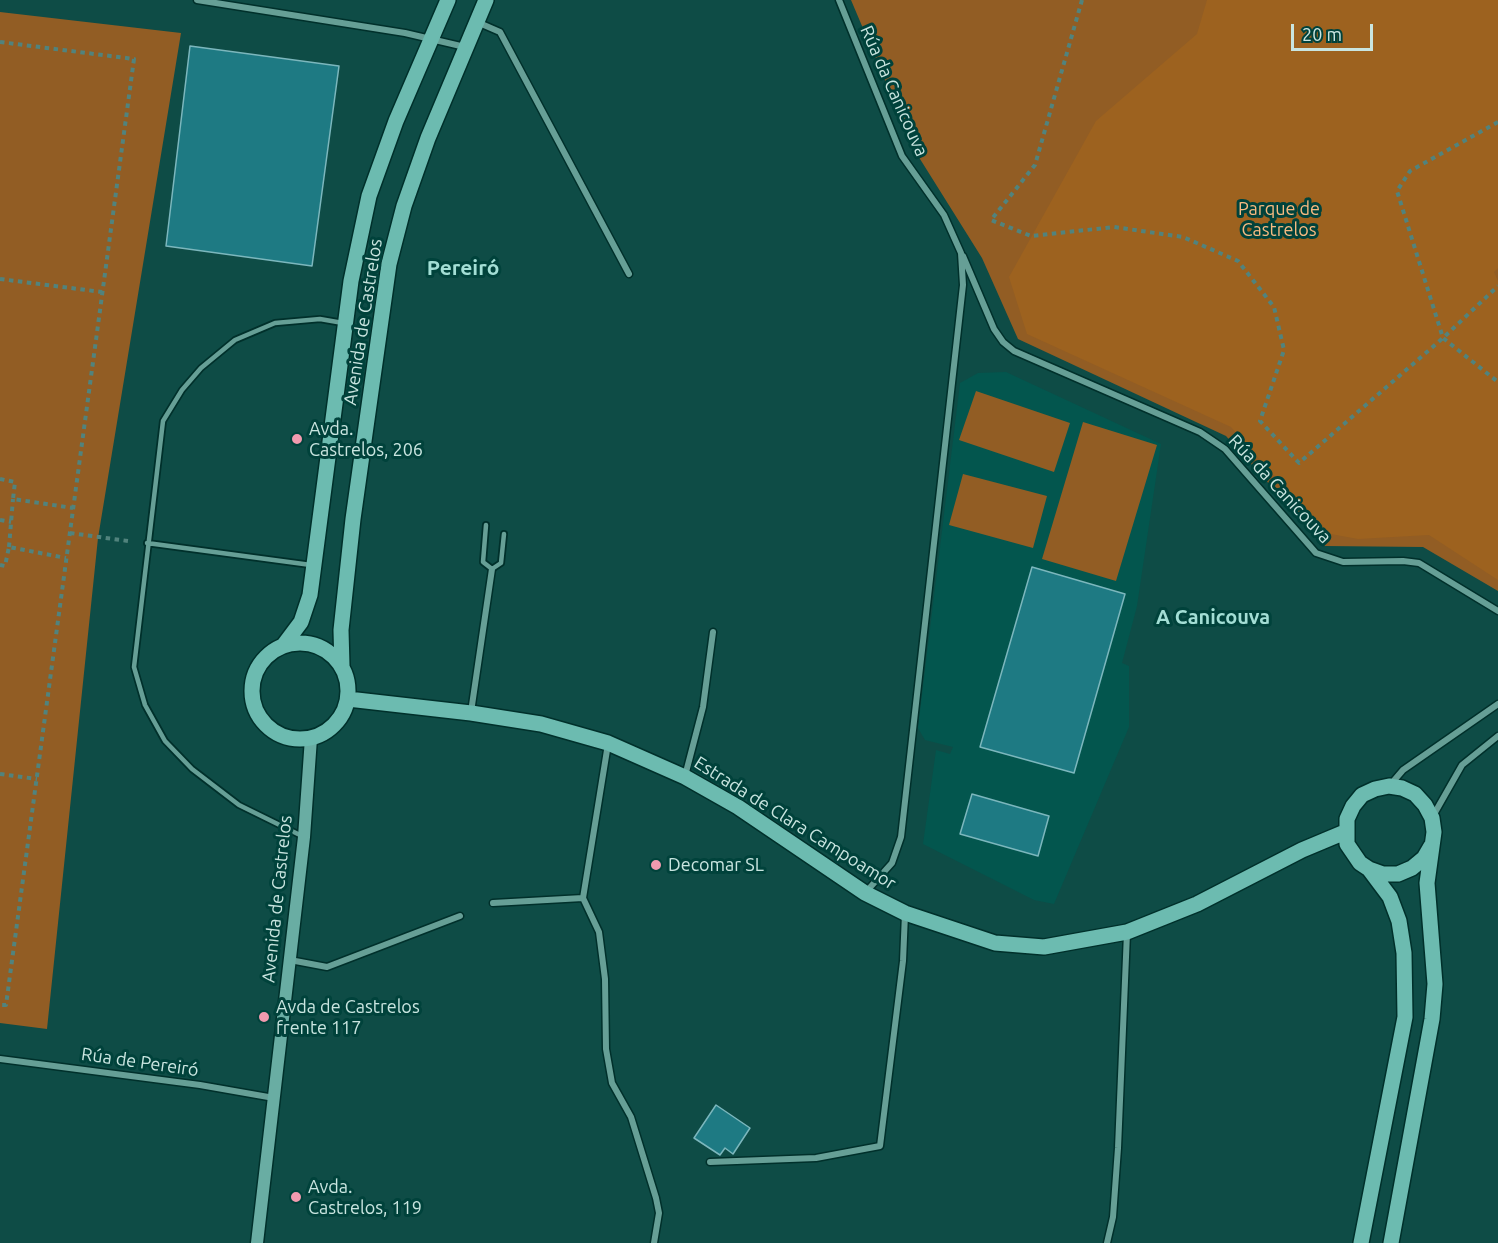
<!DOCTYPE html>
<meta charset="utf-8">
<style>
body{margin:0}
#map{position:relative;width:1498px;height:1243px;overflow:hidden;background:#0e4c46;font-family:Ubuntu,sans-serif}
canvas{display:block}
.scale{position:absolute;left:1291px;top:24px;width:82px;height:27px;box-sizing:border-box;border:3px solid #c9e5e0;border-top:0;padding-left:8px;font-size:18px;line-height:21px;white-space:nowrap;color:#c9e5e0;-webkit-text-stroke:4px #00423b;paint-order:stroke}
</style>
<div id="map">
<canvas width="1498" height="1243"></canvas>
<div class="scale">20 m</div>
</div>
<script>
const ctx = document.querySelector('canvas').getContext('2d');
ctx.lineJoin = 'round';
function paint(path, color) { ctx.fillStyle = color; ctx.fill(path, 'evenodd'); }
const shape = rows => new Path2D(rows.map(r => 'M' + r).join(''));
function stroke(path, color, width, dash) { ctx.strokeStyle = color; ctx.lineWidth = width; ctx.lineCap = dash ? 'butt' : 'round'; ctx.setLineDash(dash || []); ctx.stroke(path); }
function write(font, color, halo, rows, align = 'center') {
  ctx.font = font + ' Ubuntu,sans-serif'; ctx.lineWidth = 6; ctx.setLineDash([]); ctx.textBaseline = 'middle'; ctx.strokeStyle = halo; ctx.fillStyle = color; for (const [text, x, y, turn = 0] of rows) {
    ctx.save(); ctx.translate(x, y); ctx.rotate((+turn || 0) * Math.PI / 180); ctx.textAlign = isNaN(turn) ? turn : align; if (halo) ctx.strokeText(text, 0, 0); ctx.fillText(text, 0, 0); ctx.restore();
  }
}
paint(shape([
 [1006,372,1161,444,1137,606,1122,663,1129,666,1129,727,1054,904,1034,900,923,844,936,750,950,754,953,747,925,740,918,728,960,383,978,373]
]), '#03564e');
paint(shape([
 [851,0,1498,0,1498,591,1423,547,1325,546,1226,436,1018,339,982,258,915,151],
 [0,12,181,33,98,538,47,1029,0,1023],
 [976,391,1070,423,1054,472,959,440],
 [1083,422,1157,445,1116,581,1042,559],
 [963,474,1047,496,1033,548,949,525]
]), '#925d24');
paint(shape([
 [1207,0,1498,0,1498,268,1494,272,1498,281,1498,580,1429,535,1358,539,1325,533,1231,427,1027,334,1009,277,1096,121,1197,34]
]), '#9d621f');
const building = shape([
 [190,46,339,66,312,266,166,246,190,46],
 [1032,567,1125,594,1074,773,980,747,1032,567],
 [972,794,1049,816,1038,856,960,834,972,794],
 [716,1105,750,1128,733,1154,725,1148,720,1155,694,1138,716,1105]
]);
paint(building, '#1e7a83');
stroke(building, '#7cb7bd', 1.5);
const lane = shape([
 [486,525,483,562,492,569,501,563,504,534],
 [147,543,311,565],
 [302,836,239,805,192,769,165,741,145,705,134,667,163,421,182,390,201,368,235,340,275,323,320,319,343,323]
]);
const street = shape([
 [197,0,405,33,465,47],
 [839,0,902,156,944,215,961,253,963,285,901,837,892,863,865,893],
 [477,22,500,32,629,274],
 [963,256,994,329,1003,342,1014,351,1200,432,1225,449,1316,553,1343,562,1403,561,1419,563,1498,611],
 [471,712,492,569],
 [608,744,583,898,599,932,605,979,606,1049,612,1083,631,1117,656,1198,659,1213,654,1243],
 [685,776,703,707,713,632],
 [1391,784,1403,770,1498,704],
 [1433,816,1462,765,1498,736],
 [493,903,583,898],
 [290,960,327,967,460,916],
 [0,1059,200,1085,274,1098],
 [710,1162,816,1158,880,1146,903,961,905,914],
 [1107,1243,1113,1217,1118,1148,1127,933]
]);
const secondary = shape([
 [257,1243,304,837,311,738]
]);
const primary = shape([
 '252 691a48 48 0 1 1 96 0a48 48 0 1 1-96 0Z',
 [283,646,301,622,310,595,351,281,369,196,396,121,448,0],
 [342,666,341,630,353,519,389,264,404,206,428,138,486,0],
 [348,699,471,713,541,724,608,743,685,777,738,807,865,893,905,913,995,943,1044,947,1127,932,1197,904,1302,850,1345,832],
 [1361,1243,1405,1017,1404,953,1399,921,1390,897,1369,869],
 [1391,1243,1432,1019,1435,984,1427,883,1434,832,1432,818,1425,805,1415,794,1402,788,1389,786,1375,789,1362,795,1353,806,1347,819,1347,844,1360,863,1369,869,1383,874,1398,874,1412,868,1424,858,1431,846]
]);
stroke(lane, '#00302b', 8);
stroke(street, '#00302b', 9);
stroke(secondary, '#00302b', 15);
stroke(primary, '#00302b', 18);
stroke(shape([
 [1082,0,1035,165,991,220,1031,236,1114,227,1183,237,1238,261,1274,307,1284,350,1260,421,1299,463,1443,338,1498,286],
 [0,42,134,59,6,1005,0,1005],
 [1498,122,1410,171,1397,191,1443,338,1498,382],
 [0,279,102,292],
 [0,479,15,482,13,499,73,508],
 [0,520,11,522],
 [70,533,128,541],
 [9,547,13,499],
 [0,565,5,566,9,547,66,558],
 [0,774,37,779]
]), '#51837d', 4, [4.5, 4.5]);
stroke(lane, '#669f96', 4.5);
stroke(street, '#669f96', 6);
stroke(secondary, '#69ada3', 12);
stroke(primary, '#6cbbb0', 15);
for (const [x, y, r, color] of [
 [297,439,6,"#f29aaf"],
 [656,865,6,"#f29aaf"],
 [264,1017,6,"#f29aaf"],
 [296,1197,6,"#f29aaf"]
]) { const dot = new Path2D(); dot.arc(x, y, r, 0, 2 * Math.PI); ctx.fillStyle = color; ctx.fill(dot); stroke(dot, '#00423b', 2); }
write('18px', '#c9e5e0', '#00423b', [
 ["Rúa da Canicouva",894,91,66],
 ["Avenida de Castrelos",363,322,-81],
 ["Rúa da Canicouva",1280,489,47],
 ["Estrada de Clara Campoamor",795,823,32],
 ["Avenida de Castrelos",277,899,-84],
 ["Rúa de Pereiró",140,1062,8]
]);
write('18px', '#f6ba81', '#00423b', [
 ["Parque de",1279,209],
 ["Castrelos",1279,230]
]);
write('18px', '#c9e5e0', '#00423b', [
 ["Avda.",309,429],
 ["Castrelos, 206",309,450],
 ["Decomar SL",668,865],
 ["Avda de Castrelos",276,1007],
 ["frente 117",276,1028],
 ["Avda.",308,1187],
 ["Castrelos, 119",308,1208]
], 'left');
write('bold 20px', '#a3ded5', '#00423b', [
 ["A Canicouva",1213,617]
]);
write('bold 21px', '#a3ded5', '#00423b', [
 ["Pereiró",463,268]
]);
</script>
